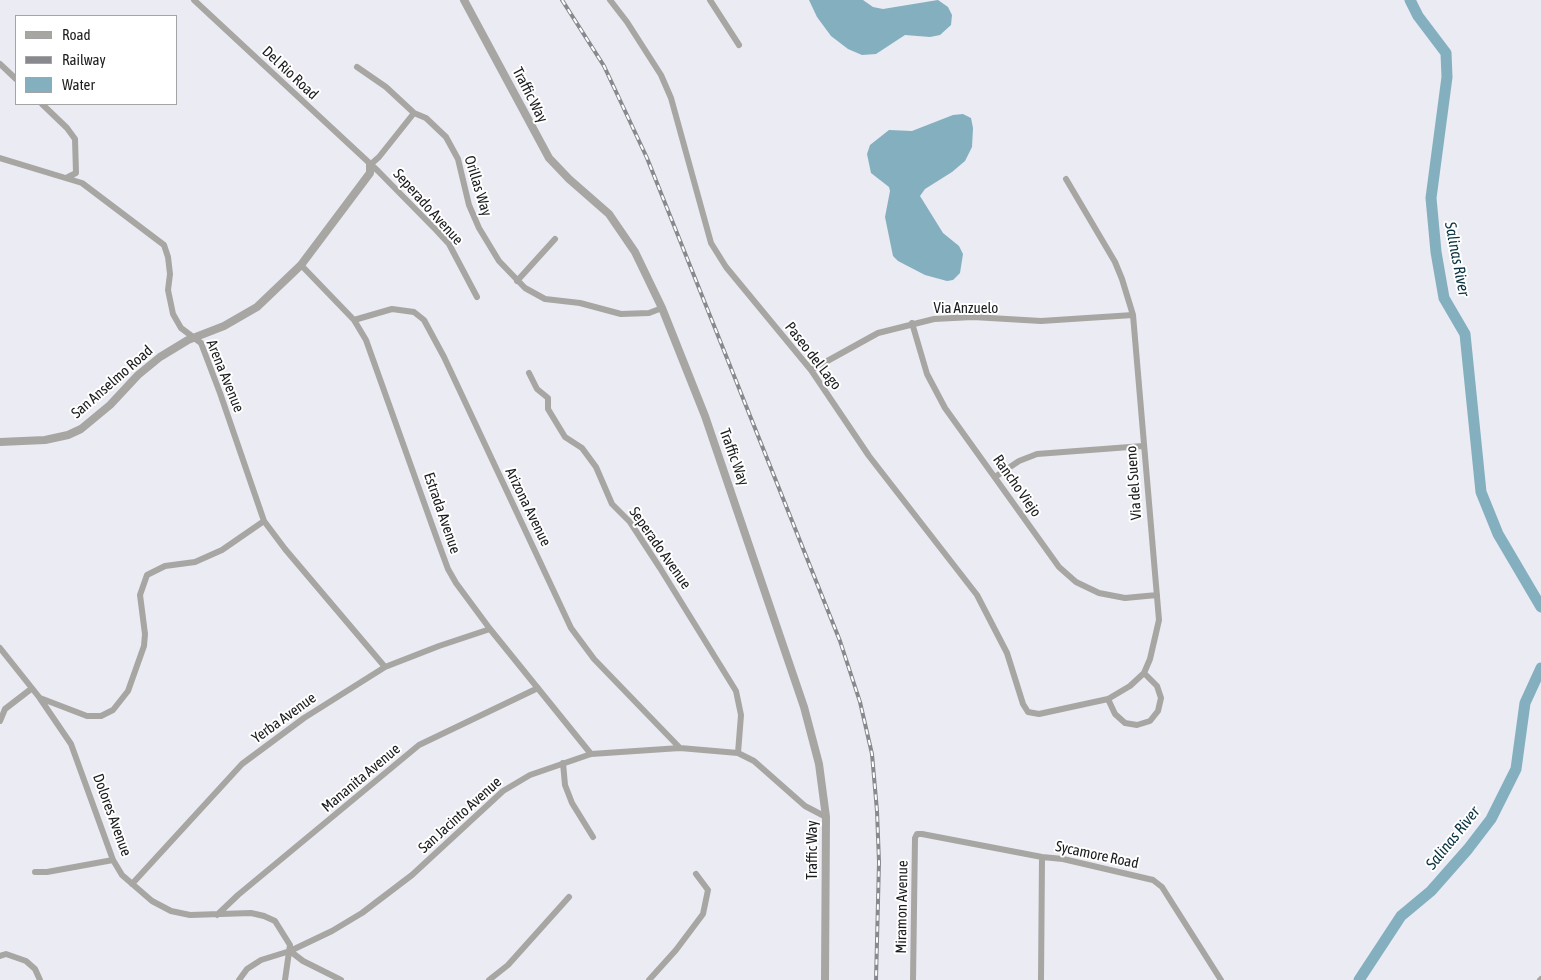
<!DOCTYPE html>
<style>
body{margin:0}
#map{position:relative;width:1541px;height:980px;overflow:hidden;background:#eaebf3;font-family:"Asap Condensed",sans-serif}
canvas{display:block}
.legend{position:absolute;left:15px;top:15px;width:162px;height:90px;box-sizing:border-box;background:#fff;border:1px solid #a4a4a5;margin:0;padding:6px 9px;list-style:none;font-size:15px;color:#1b1c1e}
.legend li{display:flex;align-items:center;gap:10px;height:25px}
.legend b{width:25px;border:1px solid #a4a4a5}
</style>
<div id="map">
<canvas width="1541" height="980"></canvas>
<ul class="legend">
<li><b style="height:6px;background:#a7a6a3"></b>Road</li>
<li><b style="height:6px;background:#88898e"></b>Railway</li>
<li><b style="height:14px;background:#83afbf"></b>Water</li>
</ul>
</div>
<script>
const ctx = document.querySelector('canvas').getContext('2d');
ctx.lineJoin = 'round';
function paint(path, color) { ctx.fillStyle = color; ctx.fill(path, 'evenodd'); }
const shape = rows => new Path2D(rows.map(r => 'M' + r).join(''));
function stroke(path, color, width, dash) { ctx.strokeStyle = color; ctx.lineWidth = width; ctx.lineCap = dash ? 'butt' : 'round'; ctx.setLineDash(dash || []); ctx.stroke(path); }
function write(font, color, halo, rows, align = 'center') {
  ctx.font = font + ' "Asap Condensed",sans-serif'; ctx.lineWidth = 4; ctx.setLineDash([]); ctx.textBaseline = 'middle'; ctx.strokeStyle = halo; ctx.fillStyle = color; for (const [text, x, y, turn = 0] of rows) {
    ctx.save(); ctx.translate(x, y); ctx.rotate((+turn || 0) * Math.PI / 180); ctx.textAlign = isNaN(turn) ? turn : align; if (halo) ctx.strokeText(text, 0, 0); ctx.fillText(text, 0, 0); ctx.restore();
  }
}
paint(shape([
 [809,0,863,0,873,7,883,9,938,0,948,7,952,15,951,25,940,35,930,37,905,35,876,54,862,55,848,49,831,36,817,17],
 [963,114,971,118,973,128,972,147,965,161,952,172,925,189,920,196,943,233,959,246,963,254,960,273,953,280,947,281,925,275,898,261,893,256,885,217,890,191,889,187,871,173,867,154,870,145,889,130,912,131,953,115]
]), '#83afbf');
stroke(shape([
 [1410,0,1418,16,1446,53,1447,77,1431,198,1436,252,1444,298,1465,334,1481,492,1498,534,1541,607],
 [1359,980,1401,916,1431,891,1468,849,1491,819,1516,769,1525,703,1541,668]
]), '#83afbf', 11);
stroke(shape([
 [194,0,378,171,436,230,449,244,477,297],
 [610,0,627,22,661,75,671,98,711,243,726,267,811,370,869,456,977,595,1007,653,1023,704,1028,712,1039,714,1108,699,1130,686,1144,673,1150,659,1159,620,1133,315,1122,279,1115,262,1066,179],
 [710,0,739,45],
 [0,64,16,79],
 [357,67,386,87,414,113,426,118,446,137,458,159,469,205,479,228,499,261,525,288,545,299,580,303,621,314,649,313,662,308],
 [42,104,67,128,75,139,76,173,68,177],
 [0,158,82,183,164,245,168,257,170,274,168,290,173,314,181,328,201,343,220,393,264,521,285,549,385,667],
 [370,165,379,157,414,113],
 [301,265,354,320,366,340,437,539,448,569,456,583,490,629,591,754],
 [517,281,555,239],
 [354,320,392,309,414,312,424,320,444,357,571,628,594,659,680,748],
 [912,323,927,374,945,408,1059,567,1076,582,1099,593,1125,598,1157,595],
 [811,370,878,333,934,319,973,317,1041,321,1133,315],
 [529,373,537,389,548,398,548,409,565,437,582,448,596,467,612,504,630,522,660,568,736,691,741,715,738,753],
 [995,477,1019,461,1037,454,1143,446],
 [0,648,39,697,71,744,113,860,122,875,152,901,171,911,190,915,251,913,264,916,275,921,290,945,285,980],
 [40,698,87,716,101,716,113,710,128,691,144,646,145,634,140,595,147,575,165,566,195,562,222,550,264,521],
 [1108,699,1115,714,1125,723,1137,725,1150,721,1158,711,1161,698,1157,686,1144,673],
 [0,721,5,709,31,689],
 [563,763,565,785,572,803,593,837],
 [35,872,47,872,113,860],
 [132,884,242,764,304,718,385,667,439,646,490,629],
 [217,915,238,895,419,745,538,688],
 [290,951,303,961,341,980],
 [0,956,6,954,26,961,35,969,40,980],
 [239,980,247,969,261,960,290,951,332,931,362,913,412,875,503,791,530,775,591,754,680,748,738,753,754,761,805,806,826,817],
 [489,980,508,965,569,897],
 [649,980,676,950,703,914,708,890,696,874],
 [913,980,915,838,917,834,922,834,1042,857,1063,859,1153,880,1162,887,1221,980],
 [1041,980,1042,857],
 [1540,980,1541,979]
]), '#a7a6a3', 6);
stroke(shape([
 [464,0,549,158,569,179,609,214,635,252,662,308,705,416,804,707,819,764,826,817,825,980],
 [0,442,45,440,68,435,81,429,110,405,138,375,160,357,188,340,224,326,257,307,301,265,370,173,370,165]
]), '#a7a6a3', 8);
const rail = shape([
 [562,0,604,66,647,158,840,641,860,702,872,754,877,811,879,862,876,980]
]);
stroke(rail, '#88898e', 4);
stroke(rail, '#fff', 2, [5.5]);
write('15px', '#1b1c1e', '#fff', [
 ["Del Rio Road",290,73,43],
 ["Traffic Way",530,95,63],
 ["Orillas Way",478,186,73],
 ["Seperado Avenue",428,207,48],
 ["Via Anzuelo",966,308],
 ["Paseo del Lago",813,356,52],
 ["Arena Avenue",225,376,68],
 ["San Anselmo Road",112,382,-41],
 ["Traffic Way",734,457,70],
 ["Via del Sueno",1134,483,-94],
 ["Rancho Viejo",1017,486,55],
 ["Arizona Avenue",528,507,64],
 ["Estrada Avenue",442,513,71],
 ["Seperado Avenue",660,548,55],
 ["Yerba Avenue",284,718,-36],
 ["Mananita Avenue",361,778,-40],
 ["Dolores Avenue",112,815,70],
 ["San Jacinto Avenue",460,815,-42],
 ["Traffic Way",812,850,-90],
 ["Sycamore Road",1097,855,12],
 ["Miramon Avenue",902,907,-89]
]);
write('italic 16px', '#08323f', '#fff', [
 ["Salinas River",1457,259,79],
 ["Salinas River",1453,838,-51]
]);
</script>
